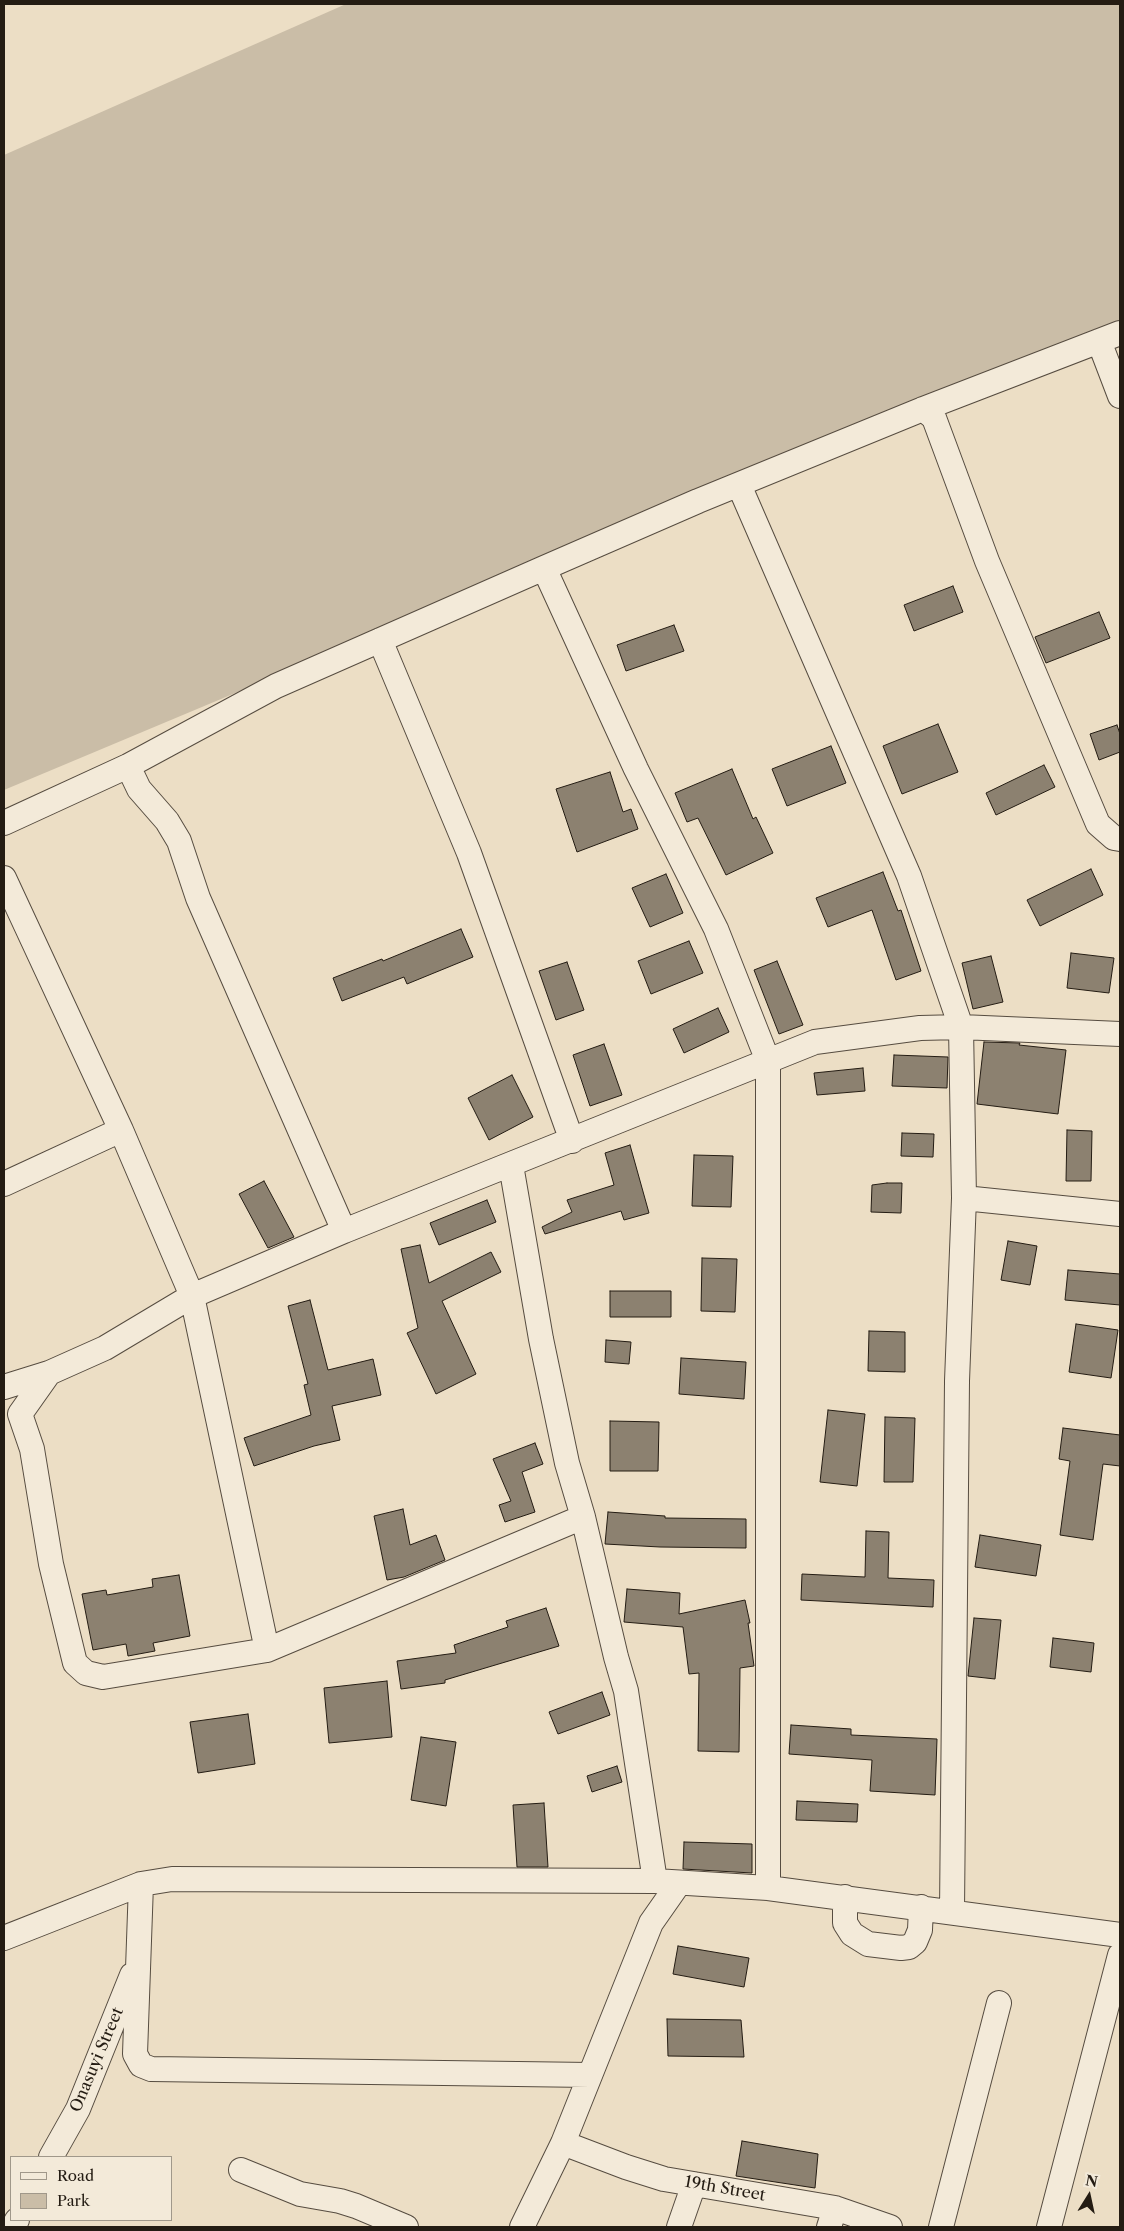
<!DOCTYPE html>
<style>
body{margin:0}
#map{position:relative;width:1124px;height:2231px;overflow:hidden;background:#ecdec5;font-family:"Libre Caslon Text",serif}
canvas{display:block}
.frame{position:absolute;inset:0;border:5px solid #241c13;pointer-events:none}
.legend{position:absolute;left:10px;top:2156px;width:162px;height:65px;box-sizing:border-box;background:#f3ead9;border:1px solid #a0988a;margin:0;padding:6px 9px;list-style:none;font-size:15px;color:#241c13}
.legend li{display:flex;align-items:center;gap:10px;height:25px}
.legend b{width:25px;border:1px solid #a0988a}
.north{position:absolute;left:1064px;top:2171px;width:50px;height:50px;-webkit-text-stroke:4px #f3ead9;paint-order:stroke;rotate:10deg;font-size:14px;font-weight:700;line-height:20px;text-align:center;color:#241c13}
.north::after{content:'';display:block;margin:auto;width:18px;height:22px;background:#241c13;clip-path:polygon(50% 0,100% 100%,50% 72%,0 100%)}
</style>
<div id="map">
<canvas width="1124" height="2231"></canvas>
<div class="frame"></div>
<ul class="legend">
<li><b style="height:6px;background:#f3ead9"></b>Road</li>
<li><b style="height:14px;background:#cabda7"></b>Park</li>
</ul>
<div class="north">N</div>
</div>
<script>
const ctx = document.querySelector('canvas').getContext('2d');
ctx.lineJoin = 'round';
function paint(path, color) { ctx.fillStyle = color; ctx.fill(path, 'evenodd'); }
const shape = rows => new Path2D(rows.map(r => 'M' + r).join(''));
function stroke(path, color, width, dash) { ctx.strokeStyle = color; ctx.lineWidth = width; ctx.lineCap = dash ? 'butt' : 'round'; ctx.setLineDash(dash || []); ctx.stroke(path); }
function write(font, color, halo, rows, align = 'center') {
  ctx.font = font + ' "Libre Caslon Text",serif'; ctx.lineWidth = 4; ctx.setLineDash([]); ctx.textBaseline = 'middle'; ctx.strokeStyle = halo; ctx.fillStyle = color; for (const [text, x, y, turn = 0] of rows) {
    ctx.save(); ctx.translate(x, y); ctx.rotate((+turn || 0) * Math.PI / 180); ctx.textAlign = isNaN(turn) ? turn : align; if (halo) ctx.strokeText(text, 0, 0); ctx.fillText(text, 0, 0); ctx.restore();
  }
}
paint(shape([
 [346,4,1120,4,1120,322,4,790,4,155]
]), '#cabda7');
const building = shape([
 [953,586,963,612,914,631,904,605,953,586],
 [1099,612,1110,638,1046,663,1035,637,1099,612],
 [674,625,684,651,626,671,617,645,674,625],
 [938,724,958,772,902,794,883,746,938,724],
 [1117,725,1120,734,1120,752,1099,760,1090,734,1117,725],
 [831,746,846,783,787,806,772,769,831,746],
 [1044,765,1055,787,996,815,986,793,1044,765],
 [732,769,753,819,756,817,773,853,726,875,698,818,687,822,675,793,732,769],
 [610,772,623,812,631,809,638,829,577,852,556,789,610,772],
 [1091,869,1103,895,1040,926,1027,900,1091,869],
 [883,872,898,911,901,910,921,971,896,980,872,910,828,927,816,898,883,872],
 [666,874,683,913,650,927,632,888,666,874],
 [461,929,473,957,407,984,404,977,342,1001,333,978,382,959,383,961,461,929],
 [689,941,703,973,651,994,638,961,689,941],
 [1071,953,1114,958,1109,993,1067,988,1071,953],
 [991,956,1003,1002,973,1009,962,963,991,956],
 [777,961,803,1025,779,1034,754,970,777,961],
 [567,962,584,1010,556,1020,539,971,567,962],
 [718,1008,729,1032,684,1053,673,1029,718,1008],
 [984,1042,1020,1043,1019,1045,1066,1050,1058,1114,977,1104,984,1042],
 [604,1044,622,1095,590,1106,573,1055,604,1044],
 [894,1055,948,1057,947,1088,892,1086,894,1055],
 [863,1068,865,1091,817,1095,814,1073,863,1068],
 [512,1075,533,1117,489,1140,468,1098,512,1075],
 [1067,1130,1092,1131,1091,1181,1066,1181,1067,1130],
 [902,1133,934,1134,933,1157,901,1156,902,1133],
 [630,1145,649,1213,624,1220,621,1211,545,1234,542,1227,572,1212,567,1200,614,1185,605,1153,630,1145],
 [694,1155,733,1156,731,1207,692,1206,694,1155],
 [264,1181,294,1237,268,1248,239,1194,264,1181],
 [887,1183,902,1183,901,1213,871,1212,872,1185,887,1183],
 [487,1200,496,1222,439,1245,430,1223,487,1200],
 [1008,1241,1037,1246,1030,1285,1001,1280,1008,1241],
 [420,1245,429,1283,491,1252,501,1272,442,1301,476,1374,436,1394,407,1333,418,1328,401,1249,420,1245],
 [702,1258,737,1259,735,1312,701,1311,702,1258],
 [1068,1270,1120,1274,1120,1305,1065,1300,1068,1270],
 [610,1291,671,1291,671,1317,610,1317,610,1291],
 [310,1300,328,1370,373,1359,381,1395,332,1406,340,1440,314,1446,254,1466,244,1438,311,1415,304,1385,308,1384,288,1306,310,1300],
 [1076,1324,1118,1330,1111,1378,1069,1372,1076,1324],
 [869,1331,905,1332,905,1372,868,1371,869,1331],
 [606,1340,631,1342,629,1364,605,1362,606,1340],
 [681,1358,746,1362,744,1399,679,1394,681,1358],
 [828,1410,865,1414,857,1486,820,1482,828,1410],
 [885,1417,915,1418,913,1482,884,1482,885,1417],
 [610,1421,659,1422,658,1471,610,1471,610,1421],
 [1063,1428,1120,1435,1120,1466,1103,1464,1093,1540,1060,1535,1070,1461,1059,1459,1063,1428],
 [535,1443,543,1464,522,1472,535,1512,505,1522,499,1505,511,1501,493,1459,535,1443],
 [403,1509,410,1545,436,1535,445,1560,404,1577,387,1580,374,1516,403,1509],
 [608,1512,665,1516,665,1518,746,1519,746,1548,660,1547,605,1544,608,1512],
 [866,1531,889,1532,888,1578,934,1580,933,1607,801,1600,802,1574,865,1577,866,1531],
 [980,1535,1041,1545,1036,1576,975,1567,980,1535],
 [179,1575,190,1636,153,1643,155,1651,128,1656,126,1644,93,1650,82,1594,106,1590,107,1595,153,1587,152,1579,179,1575],
 [627,1589,680,1593,679,1614,745,1600,750,1623,748,1623,754,1666,740,1668,739,1752,698,1751,699,1673,689,1674,683,1627,624,1622,627,1589],
 [546,1608,559,1646,445,1680,445,1683,401,1689,397,1661,456,1653,454,1645,508,1627,506,1621,546,1608],
 [974,1618,1001,1620,995,1679,968,1676,974,1618],
 [1053,1638,1094,1643,1091,1672,1050,1667,1053,1638],
 [387,1681,392,1737,329,1743,324,1688,387,1681],
 [602,1692,610,1715,558,1734,549,1712,602,1692],
 [248,1714,255,1764,198,1773,190,1722,248,1714],
 [791,1725,851,1729,851,1735,937,1739,935,1795,870,1791,872,1760,789,1754,791,1725],
 [421,1737,456,1742,446,1806,411,1800,421,1737],
 [617,1766,622,1782,592,1792,587,1776,617,1766],
 [797,1801,858,1804,857,1822,796,1820,797,1801],
 [544,1803,548,1867,517,1867,513,1805,544,1803],
 [684,1842,752,1844,752,1873,683,1869,684,1842],
 [678,1946,749,1958,744,1987,673,1974,678,1946],
 [667,2019,741,2020,744,2057,668,2056,667,2019],
 [742,2141,818,2154,815,2188,736,2176,742,2141]
]);
paint(building, '#8c8170');
stroke(building, '#241c13', 1);
const minor = shape([
 [1099,341,1120,396],
 [923,409,934,418,987,561,1098,824,1114,838,1120,839],
 [739,485,909,876,961,1027,964,1198],
 [544,568,636,769,716,929,768,1061,768,1888],
 [380,640,469,853,572,1141],
 [128,766,139,789,167,821,179,841,198,898,344,1231],
 [4,823,128,766,276,686,544,568,698,501,923,409,1120,333],
 [4,878,121,1130,192,1296,267,1650],
 [511,1165,541,1339,567,1463,583,1517,616,1657,626,1691,655,1881],
 [4,1184,121,1130],
 [4,1387,49,1373],
 [583,1517,267,1650,103,1677,86,1673,75,1663,51,1564,32,1449,20,1414,49,1373,105,1348,192,1296,344,1231,815,1042,920,1028,961,1027,1120,1034],
 [141,1884,135,2054,141,2065,151,2069,590,2075],
 [845,1897,845,1923,852,1934,868,1944,901,1948,909,1947,915,1942,920,1930,921,1907],
 [952,1911,957,1381,964,1198,1120,1214],
 [4,1938,141,1884,172,1879,655,1881,768,1888,1120,1935],
 [563,2143,626,2167,664,2179,835,2208,890,2227],
 [51,2157,78,2109,132,1975],
 [241,2170,300,2194,340,2201,356,2206,406,2227],
 [13,2227,17,2220],
 [522,2227,563,2143,651,1923,679,1883],
 [679,2227,694,2184],
 [829,2227,835,2208],
 [941,2227,999,2003],
 [1049,2227,1120,1955]
]);
stroke(minor, '#564c40', 26);
stroke(minor, '#f3ead9', 24);
write('16px', '#241c13', '#f3ead9', [
 ["Onasuyi Street",97,2060,-67],
 ["19th Street",725,2189,10]
]);
</script>
